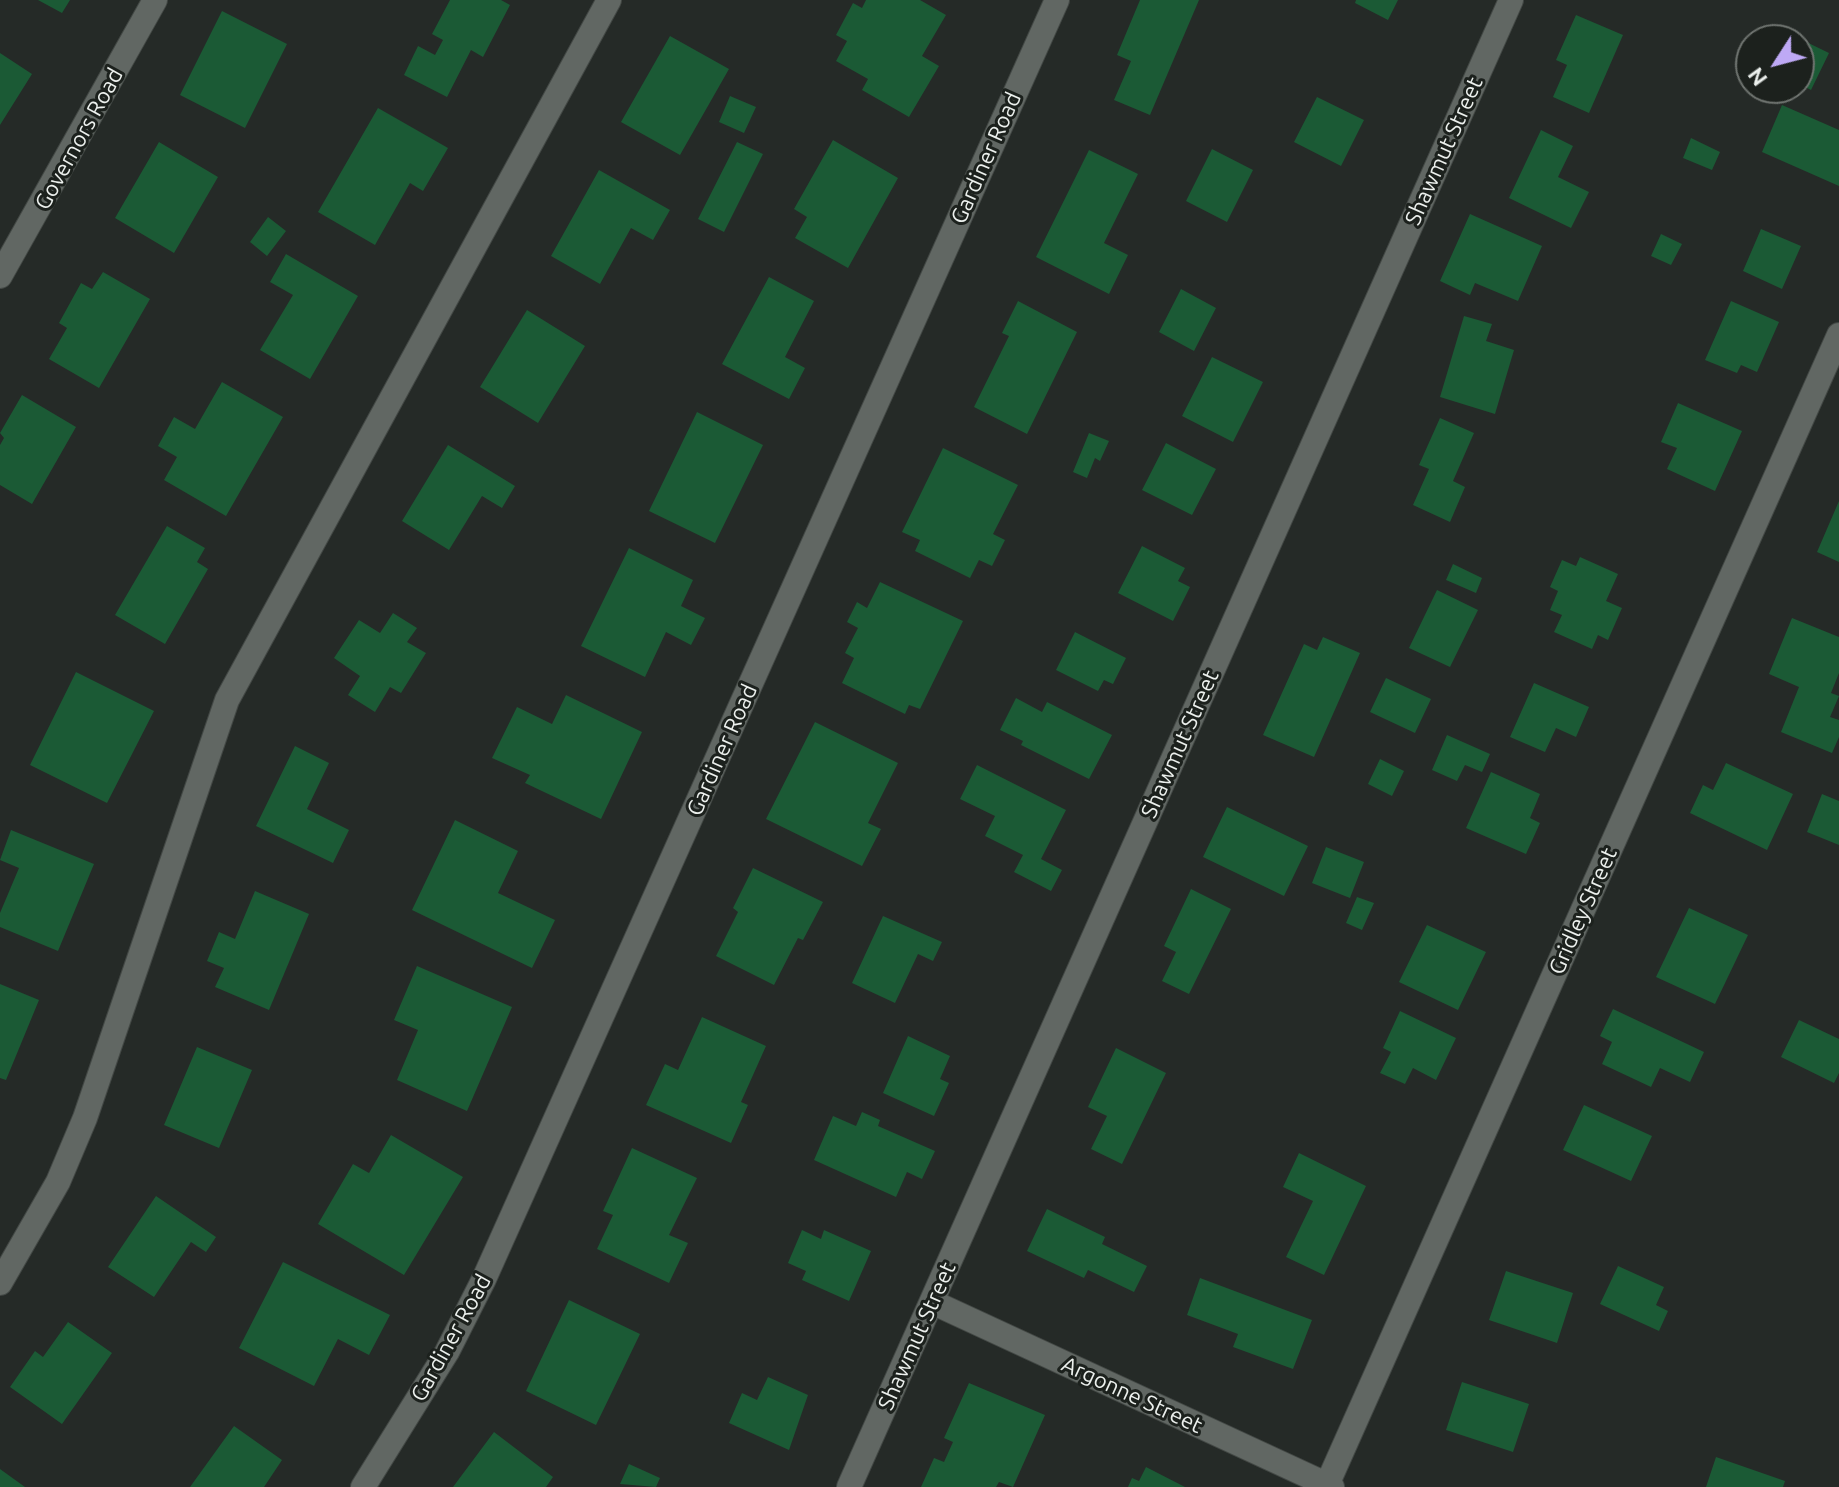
<!DOCTYPE html>
<style>
body{margin:0}
#map{position:relative;width:1839px;height:1487px;overflow:hidden;background:#252a27;font-family:Ubuntu,sans-serif}
canvas{display:block}
.north{position:absolute;left:1735px;top:24px;width:80px;height:80px;box-sizing:border-box;background:#1c211d;border:2px solid #6f7470;border-radius:50%;rotate:234deg;font-size:22px;font-weight:700;line-height:32px;text-align:center;color:#ecf0ed}
.north::after{content:'';display:block;margin:auto;width:28px;height:36px;background:#bea9f5;clip-path:polygon(50% 0,100% 100%,50% 72%,0 100%)}
</style>
<div id="map">
<canvas width="1839" height="1487"></canvas>
<div class="north">N</div>
</div>
<script>
const ctx = document.querySelector('canvas').getContext('2d');
ctx.lineJoin = 'round';
function paint(path, color) { ctx.fillStyle = color; ctx.fill(path, 'evenodd'); }
const shape = rows => new Path2D(rows.map(r => 'M' + r).join(''));
function stroke(path, color, width, dash) { ctx.strokeStyle = color; ctx.lineWidth = width; ctx.lineCap = dash ? 'butt' : 'round'; ctx.setLineDash(dash || []); ctx.stroke(path); }
function write(font, color, halo, rows, align = 'center') {
  ctx.font = font + ' Ubuntu,sans-serif'; ctx.lineWidth = 6; ctx.setLineDash([]); ctx.textBaseline = 'middle'; ctx.strokeStyle = halo; ctx.fillStyle = color; for (const [text, x, y, turn = 0] of rows) {
    ctx.save(); ctx.translate(x, y); ctx.rotate((+turn || 0) * Math.PI / 180); ctx.textAlign = isNaN(turn) ? turn : align; if (halo) ctx.strokeText(text, 0, 0); ctx.fillText(text, 0, 0); ctx.restore();
  }
}
paint(shape([
 [38,0,70,0,62,13],
 [450,0,501,0,510,5,483,57,471,50,447,97,404,75,418,46,435,55,443,40,432,34],
 [866,0,920,0,946,15,922,56,939,66,909,117,862,90,868,79,836,61,847,41,836,35,853,3,862,8],
 [1140,0,1199,0,1150,115,1114,100,1131,61,1117,55],
 [1356,0,1398,0,1388,20,1355,3],
 [222,11,287,44,245,128,180,95],
 [1576,15,1623,35,1589,113,1553,97,1567,65,1556,60],
 [670,36,729,69,680,155,621,122],
 [1794,36,1829,53,1811,90,1799,84,1799,40,1792,40],
 [0,53,32,74,0,125],
 [730,96,756,107,744,133,719,122],
 [1317,97,1364,120,1341,166,1294,142],
 [1782,105,1839,130,1839,186,1762,152],
 [378,108,448,148,423,191,410,183,375,245,318,212],
 [1541,130,1573,146,1558,177,1589,192,1571,228,1509,198],
 [1691,138,1720,152,1712,170,1683,158],
 [833,140,898,178,848,268,795,238,807,217,794,209],
 [159,142,218,177,174,253,115,218],
 [737,142,763,154,724,232,698,219],
 [1212,149,1253,170,1227,222,1186,201],
 [1089,150,1138,174,1104,243,1128,255,1109,294,1036,257],
 [599,170,670,210,653,240,631,228,600,284,551,256],
 [1470,214,1542,246,1518,301,1475,283,1470,295,1440,281],
 [268,217,286,231,267,256,250,242],
 [1761,229,1801,246,1782,289,1743,271],
 [1661,234,1682,244,1671,265,1651,256],
 [286,254,358,296,310,379,260,350,293,295,270,282],
 [103,272,150,299,99,388,49,359,67,328,59,323,81,283,92,289],
 [769,277,814,301,785,357,805,368,789,399,722,364],
 [1181,289,1216,308,1194,351,1159,332],
 [1018,301,1077,332,1027,434,974,407,1009,336,1002,333],
 [1731,301,1779,322,1757,372,1741,365,1737,373,1705,360],
 [527,310,585,346,538,423,480,387],
 [1464,316,1492,324,1486,341,1514,350,1495,414,1440,397],
 [1212,357,1263,382,1233,442,1182,416],
 [222,382,283,417,226,516,164,480,177,457,158,446,174,417,195,429],
 [22,395,76,427,32,504,0,485,0,445,4,438,0,433],
 [1678,403,1742,431,1715,491,1667,469,1677,448,1661,442],
 [697,412,763,445,715,543,649,511],
 [1440,418,1474,433,1453,481,1465,487,1450,522,1413,505,1429,469,1419,465],
 [1089,433,1109,441,1100,461,1095,458,1087,478,1073,472],
 [1166,443,1216,469,1192,515,1142,490],
 [448,445,515,486,502,508,482,496,449,550,402,521],
 [943,448,1018,485,993,534,1005,540,992,566,979,560,970,578,915,551,920,540,902,532],
 [1839,501,1839,562,1817,552],
 [167,526,205,548,197,562,208,569,165,644,115,615],
 [1142,546,1185,568,1178,581,1190,587,1173,621,1118,593],
 [629,548,693,580,681,606,705,618,691,645,666,632,645,677,581,646],
 [1580,557,1618,574,1606,601,1622,608,1608,640,1598,635,1592,649,1554,632,1562,615,1550,610,1558,591,1550,587,1562,560,1576,566],
 [1453,564,1482,578,1476,593,1446,580],
 [880,582,963,621,920,709,909,705,905,714,842,683,854,658,845,653,858,628,847,622,857,602,867,608],
 [1437,590,1478,610,1450,667,1409,648],
 [393,613,417,628,407,642,426,653,401,693,390,687,375,712,348,695,360,676,334,658,359,620,380,633],
 [1792,618,1839,637,1839,673,1831,693,1839,696,1830,717,1839,720,1839,737,1832,753,1781,732,1799,687,1769,674],
 [1075,632,1126,658,1113,684,1104,680,1098,691,1056,670],
 [1323,637,1360,653,1314,757,1263,735,1304,644,1317,650],
 [76,672,154,711,107,803,30,765],
 [1386,678,1431,699,1415,733,1370,712],
 [1534,683,1589,707,1576,737,1556,728,1545,752,1510,737],
 [566,695,642,732,601,819,525,783,530,775,492,758,517,707,552,724],
 [1016,698,1042,712,1047,702,1112,735,1089,779,1021,745,1023,741,1000,730],
 [815,722,898,763,868,823,881,829,862,866,766,819],
 [1447,735,1490,754,1482,772,1465,765,1457,781,1432,770],
 [295,746,329,763,307,809,349,830,333,863,256,826],
 [1380,759,1404,771,1392,796,1368,784],
 [1726,763,1793,794,1767,850,1690,813,1703,785,1713,790],
 [977,765,1066,810,1041,859,1062,870,1051,891,1014,872,1023,855,985,836,995,816,960,799],
 [1491,772,1540,794,1530,818,1540,823,1526,854,1466,828],
 [1822,794,1839,801,1839,845,1807,832],
 [1227,807,1308,846,1284,896,1203,857],
 [455,820,518,851,498,893,555,920,532,968,412,910],
 [11,830,94,864,58,951,0,927,0,913,19,868,0,860],
 [1326,847,1364,862,1350,898,1312,883],
 [753,868,823,902,803,940,798,938,774,985,716,956,738,912,733,908],
 [1191,889,1231,909,1189,994,1162,981,1176,952,1164,946],
 [255,891,309,914,269,1010,215,987,224,968,207,961,219,932,235,939],
 [1357,897,1374,903,1362,930,1346,923],
 [1689,908,1748,935,1715,1004,1656,977],
 [883,916,942,942,933,961,918,954,895,1003,852,983],
 [1427,925,1486,952,1458,1010,1399,982],
 [417,966,512,1007,467,1111,397,1080,418,1030,394,1020],
 [0,984,39,1000,6,1080,0,1078],
 [1613,1009,1704,1052,1690,1082,1660,1068,1651,1087,1602,1064,1612,1042,1600,1036],
 [1400,1011,1456,1038,1436,1080,1413,1068,1405,1084,1380,1073,1391,1052,1383,1048],
 [702,1017,766,1046,741,1102,748,1105,731,1143,646,1105,665,1064,678,1070],
 [1799,1020,1839,1039,1839,1073,1834,1083,1781,1057],
 [908,1036,950,1056,940,1079,949,1083,934,1116,883,1093],
 [197,1047,252,1070,219,1148,164,1125],
 [1116,1048,1166,1073,1122,1164,1091,1149,1107,1116,1088,1107],
 [1584,1105,1652,1136,1631,1181,1563,1150],
 [862,1112,880,1120,878,1126,935,1151,922,1179,907,1172,896,1197,814,1160,833,1116,856,1126],
 [391,1135,463,1177,404,1275,318,1224,353,1164,369,1173],
 [632,1148,697,1178,669,1235,688,1243,669,1283,597,1249,613,1215,603,1211],
 [1299,1153,1366,1186,1324,1275,1286,1257,1313,1201,1283,1187],
 [156,1196,216,1237,206,1252,191,1242,154,1297,108,1267],
 [1047,1209,1105,1237,1102,1244,1147,1266,1134,1292,1088,1270,1084,1278,1027,1251],
 [802,1230,821,1239,824,1230,871,1251,849,1301,802,1280,806,1271,788,1263],
 [283,1262,390,1315,369,1355,338,1339,314,1386,239,1348],
 [1618,1266,1664,1287,1656,1305,1668,1311,1659,1331,1600,1304],
 [1506,1271,1573,1293,1557,1343,1489,1320],
 [1200,1278,1312,1320,1293,1369,1233,1347,1238,1334,1187,1315],
 [569,1300,640,1334,596,1425,526,1391],
 [68,1322,112,1353,62,1424,10,1387,35,1351,43,1357],
 [768,1377,808,1395,789,1450,729,1423,742,1393,757,1400],
 [1462,1382,1529,1404,1513,1452,1446,1430],
 [969,1383,1045,1415,1013,1487,999,1482,996,1487,921,1487,934,1458,944,1462,953,1442,944,1438],
 [234,1426,282,1460,264,1487,190,1487],
 [494,1432,553,1477,546,1487,453,1487],
 [1716,1457,1785,1481,1783,1487,1706,1487],
 [629,1464,660,1478,656,1487,620,1484],
 [1146,1467,1185,1487,1128,1487,1132,1478,1139,1481],
 [0,1469,25,1487,0,1487]
]), '#1b5a35');
const minor = shape([
 [0,276,155,0],
 [0,1283,58,1182,85,1118,227,700,609,0],
 [932,1302,1332,1487],
 [363,1487,447,1352,484,1279,1057,0],
 [849,1487,1511,0],
 [1326,1487,1839,335]
]);
stroke(minor, '#434845', 26);
stroke(minor, '#616763', 24);
write('22px', '#ecf0ed', '#1c211d', [
 ["Governors Road",79,139,-61],
 ["Shawmut Street",1444,151,-66],
 ["Gardiner Road",986,158,-66],
 ["Shawmut Street",1180,744,-66],
 ["Gardiner Road",722,750,-66],
 ["Gridley Street",1583,911,-66],
 ["Shawmut Street",917,1336,-66],
 ["Gardiner Road",451,1338,-61],
 ["Argonne Street",1132,1395,25]
]);
</script>
